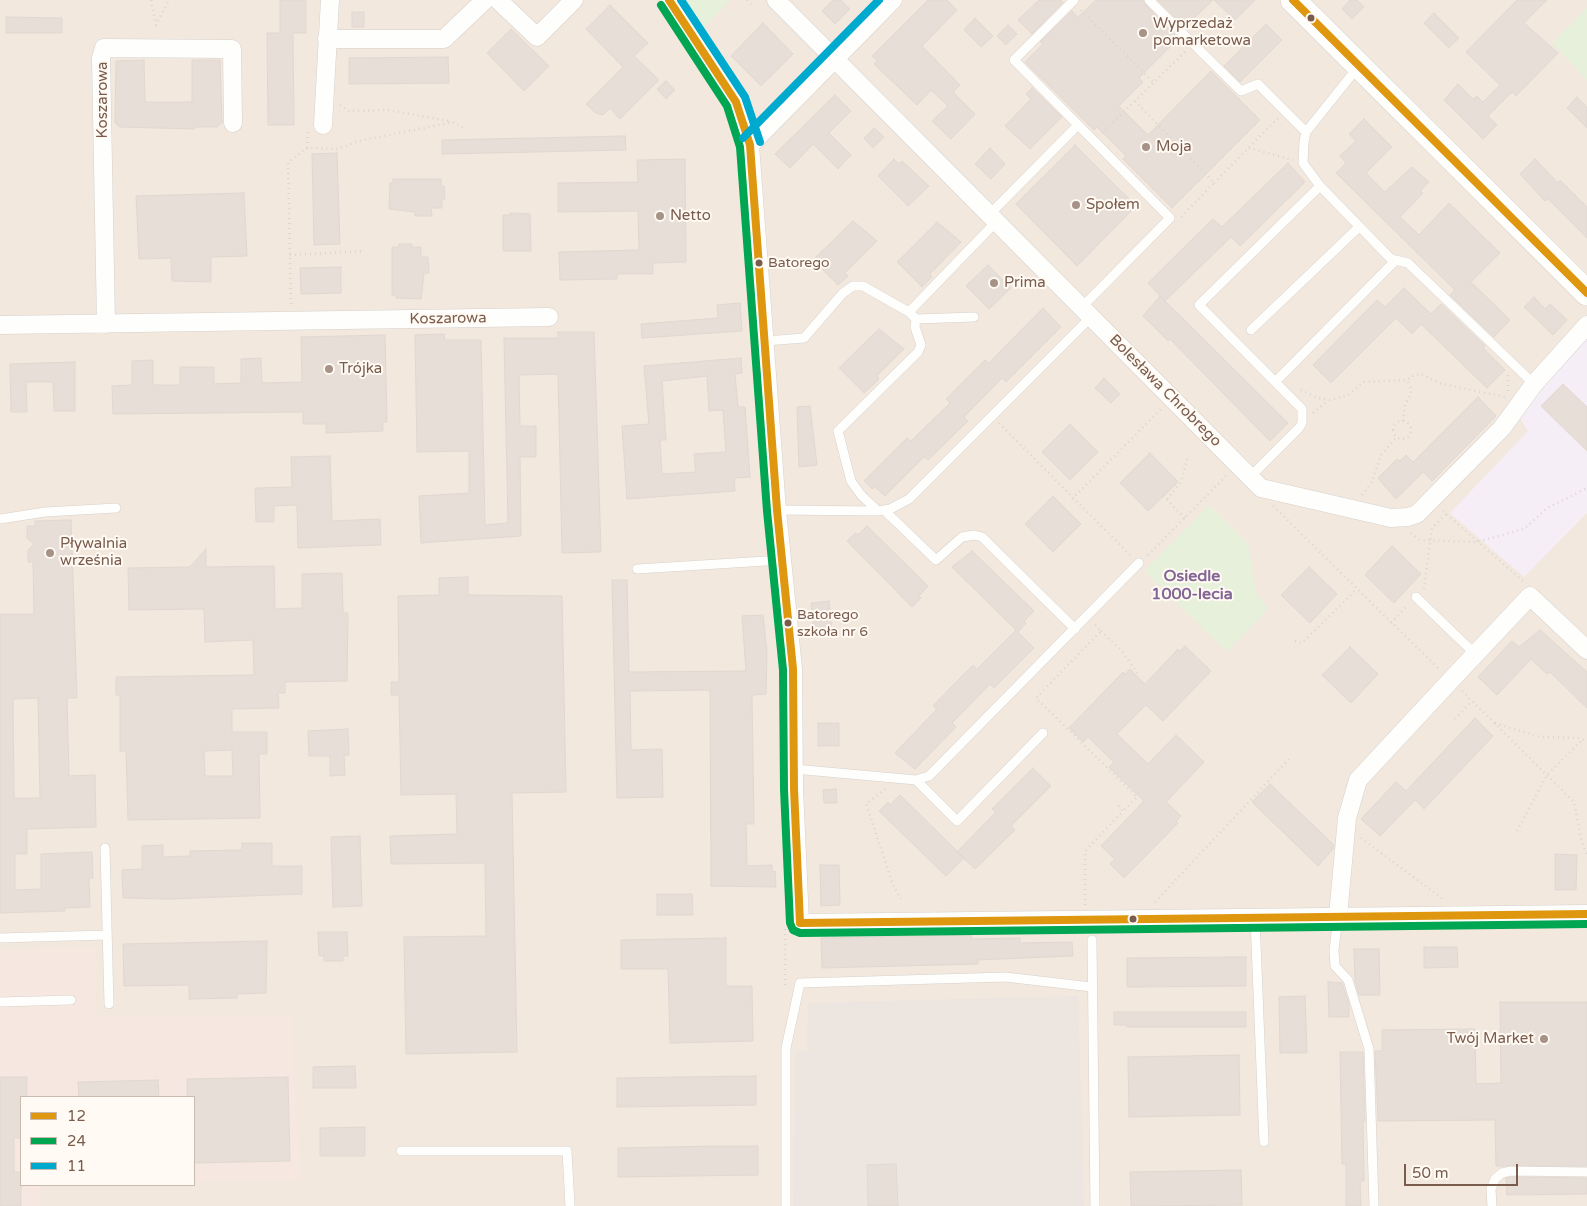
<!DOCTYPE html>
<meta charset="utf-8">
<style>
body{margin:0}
#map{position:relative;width:1587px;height:1206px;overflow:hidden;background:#f9f5f0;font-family:"Varela Round",sans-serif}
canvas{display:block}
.legend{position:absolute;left:20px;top:1096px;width:175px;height:90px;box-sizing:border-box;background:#fffaf3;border:1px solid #cabbb1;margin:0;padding:6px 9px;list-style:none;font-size:15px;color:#7a5c4d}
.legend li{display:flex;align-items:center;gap:10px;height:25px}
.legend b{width:25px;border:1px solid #cabbb1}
.scale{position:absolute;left:1404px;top:1164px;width:114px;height:22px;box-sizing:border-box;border:2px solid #7a5c4d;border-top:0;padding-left:6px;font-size:15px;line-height:18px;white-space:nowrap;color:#7a5c4d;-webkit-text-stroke:4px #fffaf3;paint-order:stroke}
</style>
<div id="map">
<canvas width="1587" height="1206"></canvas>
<ul class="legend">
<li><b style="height:6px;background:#de970f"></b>12</li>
<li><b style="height:6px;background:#00a651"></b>24</li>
<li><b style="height:6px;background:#00a9ce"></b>11</li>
</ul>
<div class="scale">50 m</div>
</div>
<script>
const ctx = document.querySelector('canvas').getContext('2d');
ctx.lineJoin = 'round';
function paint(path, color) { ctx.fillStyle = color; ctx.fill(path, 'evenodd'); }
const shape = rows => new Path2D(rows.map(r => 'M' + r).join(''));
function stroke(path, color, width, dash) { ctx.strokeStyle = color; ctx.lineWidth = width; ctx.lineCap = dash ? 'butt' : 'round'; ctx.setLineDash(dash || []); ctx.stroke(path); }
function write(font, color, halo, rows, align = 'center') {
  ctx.font = font + ' "Varela Round",sans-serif'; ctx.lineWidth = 4; ctx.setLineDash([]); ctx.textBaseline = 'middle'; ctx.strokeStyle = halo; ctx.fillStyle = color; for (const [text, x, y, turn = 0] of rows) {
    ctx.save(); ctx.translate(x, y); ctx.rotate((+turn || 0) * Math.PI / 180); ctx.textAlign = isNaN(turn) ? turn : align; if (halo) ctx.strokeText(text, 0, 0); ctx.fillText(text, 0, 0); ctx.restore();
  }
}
paint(shape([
 [0,0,1587,0,1587,1206,0,1206],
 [21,1097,194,1097,194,1185,21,1185]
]), '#f2e8de');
paint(shape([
 [95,949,95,1015,291,1015,300,1180,194,1182,194,1097,21,1097,21,1185,83,1185,41,1186,40,1206,0,1206,0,950]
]), '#f6e8e1');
paint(shape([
 [1078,996,1084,1206,793,1206,795,1052,807,1050,808,1003]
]), '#ede5e0');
paint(shape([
 [1587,339,1587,513,1524,577,1450,513,1528,431,1519,417,1541,388]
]), '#f6eef6');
paint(shape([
 [678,0,730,0,700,32],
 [1587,8,1587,80,1552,43],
 [1209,505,1248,544,1256,593,1268,609,1227,652,1144,571]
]), '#e7f0db');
const building = shape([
 [280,0,306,0,306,33,293,33,294,125,268,125,267,33,280,33,280,0],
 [833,0,841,0,850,9,835,24,822,11,833,0],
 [928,0,947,0,957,10,922,46,960,85,953,92,975,114,951,139,932,121,948,106,931,90,917,105,874,64,877,61,872,56,928,0],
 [1039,0,1060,0,1063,2,1032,34,1018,20,1039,0],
 [1096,0,1143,0,1145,4,1176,36,1174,38,1177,40,1139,78,1143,82,1119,106,1148,135,1211,71,1260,120,1172,208,1123,159,1126,156,1097,127,1094,130,1025,62,1043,44,1040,42,1072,11,1078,17,1096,0],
 [1158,0,1213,0,1185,27,1158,0],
 [1214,0,1255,0,1235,20,1214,0],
 [1350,0,1357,0,1364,7,1352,19,1342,9,1350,0],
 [1517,0,1547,0,1524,23,1558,53,1516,96,1512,92,1488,116,1497,125,1483,139,1444,100,1458,84,1473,99,1477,96,1483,102,1500,85,1466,52,1517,0],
 [610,5,648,43,634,56,659,80,620,119,610,108,603,115,596,113,586,104,623,67,586,29,610,5],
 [352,12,364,12,364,27,352,27,352,12],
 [1434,13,1459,38,1449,48,1424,23,1434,13],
 [6,17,62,18,62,33,6,33,6,17],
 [975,18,993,36,981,47,964,30,975,18],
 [763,23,793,54,761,86,731,56,763,23],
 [1266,24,1282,40,1240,82,1224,66,1266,24],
 [1008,25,1017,34,1006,45,997,36,1008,25],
 [511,29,549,66,524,91,487,53,511,29],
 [448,57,449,83,349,84,349,58,448,57],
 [144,60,145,102,192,102,192,60,220,60,222,122,217,127,194,127,195,129,120,127,115,123,116,61,144,60],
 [666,81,675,90,666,99,657,89,666,81],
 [1032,88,1062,117,1030,149,1005,126,1031,99,1026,94,1032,88],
 [835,95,851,111,829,133,851,155,838,169,813,144,790,168,775,154,835,95],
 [1577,97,1587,107,1587,128,1567,108,1577,97],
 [1364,119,1392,147,1366,173,1385,192,1412,167,1429,182,1420,191,1423,193,1400,217,1419,235,1449,203,1500,253,1471,282,1510,320,1494,337,1450,295,1455,290,1336,173,1346,163,1340,156,1356,141,1349,134,1364,119],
 [874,128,884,137,873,148,864,138,874,128],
 [625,136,626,150,442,154,442,140,625,136],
 [1075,145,1136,206,1077,266,1016,204,1075,145],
 [990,148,1005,164,991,179,975,164,990,148],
 [337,153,340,244,314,245,312,154,337,153],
 [685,159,686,262,653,263,653,274,617,274,617,279,560,280,559,252,639,250,638,211,558,212,558,183,638,182,637,160,685,159],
 [894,159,899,164,902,161,929,186,908,206,878,176,894,159],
 [1535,159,1558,183,1560,180,1587,207,1587,238,1548,199,1545,201,1520,174,1535,159],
 [1288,163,1305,182,1240,246,1231,237,1165,301,1148,283,1213,219,1222,227,1288,163],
 [393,179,441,179,441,186,444,186,445,199,442,199,442,208,431,208,432,216,415,216,415,212,389,209,390,183,393,183,393,179],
 [244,193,247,256,211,257,211,282,172,281,171,258,139,259,136,196,244,193],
 [510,213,530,214,531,251,503,251,503,215,511,215,510,213],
 [853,221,877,241,845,273,848,276,838,285,813,260,853,221],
 [937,222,961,242,930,274,932,277,922,287,897,262,937,222],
 [399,244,412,244,412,247,421,247,421,257,428,257,429,273,424,273,421,299,396,298,396,295,392,295,392,247,399,247,399,244],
 [988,265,1011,288,989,309,966,286,988,265],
 [341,267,341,293,301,294,300,268,341,267],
 [1404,288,1431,314,1441,304,1485,346,1483,348,1505,370,1487,388,1421,324,1412,334,1396,318,1331,383,1313,365,1377,300,1385,307,1404,288],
 [1160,296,1288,423,1270,441,1170,339,1168,341,1143,316,1160,296],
 [1534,297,1545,309,1550,304,1567,320,1553,335,1524,307,1534,297],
 [740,303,742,331,642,338,641,324,718,318,717,305,740,303],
 [1043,308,1061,327,1006,382,1002,378,964,417,968,421,928,460,924,457,885,496,875,487,872,489,864,481,907,438,911,441,950,403,946,399,985,360,989,363,1043,308],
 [879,329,904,349,877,376,879,379,864,393,839,368,879,329],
 [558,332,594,332,601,552,562,553,558,374,519,375,520,426,536,426,536,457,520,457,521,536,421,543,419,496,469,493,469,451,417,452,415,335,444,334,445,340,481,340,485,525,508,523,504,338,558,338,558,332],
 [385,335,387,422,383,422,383,431,326,433,326,424,303,424,303,412,113,414,112,386,132,385,132,361,153,360,153,385,180,385,180,367,214,367,214,384,241,383,241,359,261,358,262,383,302,382,301,337,385,335],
 [741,358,742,373,735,374,738,407,745,407,750,477,734,478,735,491,627,499,622,426,649,424,644,366,741,358],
 [707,376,709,411,723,410,726,452,694,454,696,472,662,474,660,440,666,440,662,381,707,376],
 [75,362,75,411,54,411,53,382,26,382,27,412,11,412,10,364,75,362],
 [1104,378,1120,394,1111,403,1095,388,1104,378],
 [1563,384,1587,407,1587,451,1541,406,1563,384],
 [1478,397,1496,416,1432,481,1423,472,1396,499,1378,478,1397,459,1400,461,1406,455,1413,462,1478,397],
 [810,406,817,465,799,467,797,407,810,406],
 [1070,424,1098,452,1070,480,1042,452,1070,424],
 [1150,453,1178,482,1148,511,1120,483,1150,453],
 [330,456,332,521,380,519,381,545,298,548,297,505,274,506,274,522,256,522,255,488,292,487,291,457,330,456],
 [1053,496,1081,524,1053,552,1025,524,1053,496],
 [71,520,77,698,67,698,69,776,95,775,96,827,27,829,27,854,15,854,15,890,41,889,41,854,92,852,93,878,89,878,90,907,65,908,65,911,0,913,0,614,34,614,33,562,28,562,28,550,34,544,27,538,27,526,35,526,35,521,71,520],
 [38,698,40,798,14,798,13,699,38,698],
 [867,526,928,586,919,596,921,598,912,607,847,541,855,533,858,535,867,526],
 [1392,546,1421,574,1394,603,1365,575,1392,546],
 [206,549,206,567,274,566,275,609,302,608,302,574,342,573,343,613,348,613,347,681,285,682,285,693,278,693,279,708,232,709,232,732,267,732,267,754,259,754,260,818,128,820,126,751,120,751,120,695,116,695,116,677,254,675,253,640,205,642,204,609,129,610,128,568,190,567,206,549],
 [232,750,233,776,205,776,204,751,232,750],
 [972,551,1034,611,1024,621,1026,623,1018,632,1034,648,994,688,990,684,952,723,956,727,915,769,895,753,937,709,933,706,961,677,973,665,977,669,1016,630,952,567,972,551],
 [1309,567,1337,594,1310,623,1281,595,1309,567],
 [468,577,468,595,562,596,566,792,512,793,517,1052,406,1054,404,937,486,936,485,863,391,864,390,836,457,834,456,794,401,795,399,695,391,695,391,682,399,682,398,596,439,595,439,578,468,577],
 [612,580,627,580,629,672,746,671,742,616,763,615,767,653,766,694,752,695,754,824,746,824,747,866,772,865,772,871,775,871,776,887,711,886,710,690,630,691,631,750,662,749,663,797,617,798,612,580],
 [829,601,832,633,814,635,811,603,829,601],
 [1540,630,1587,672,1587,708,1550,672,1547,674,1531,659,1497,695,1478,677,1512,641,1519,647,1540,630],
 [1185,646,1211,671,1163,721,1146,705,1117,734,1148,764,1176,735,1204,762,1166,802,1181,816,1176,821,1178,823,1124,878,1110,864,1115,859,1101,846,1144,801,1109,767,1114,762,1088,737,1083,742,1069,728,1123,672,1125,674,1130,669,1145,684,1178,649,1180,651,1185,646],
 [1350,647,1378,674,1351,703,1322,675,1350,647],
 [1475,718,1493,736,1424,809,1415,800,1380,836,1361,819,1396,782,1406,791,1475,718],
 [818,723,839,723,839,746,818,746,818,723],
 [348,729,349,755,344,755,345,775,330,776,330,756,309,756,308,731,348,729],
 [1033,768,1051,786,1011,826,1015,830,975,869,957,852,996,812,992,809,1033,768],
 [1270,784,1334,845,1333,849,1318,866,1252,802,1270,784],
 [836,789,837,803,824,803,823,790,836,789],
 [900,795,964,858,946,876,879,811,888,802,890,805,900,795],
 [360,836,362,906,333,907,331,837,360,836],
 [242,843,272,843,272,866,302,866,302,894,169,899,123,898,122,870,142,869,142,846,163,845,163,857,190,856,190,851,242,850,242,843],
 [1555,854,1577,855,1576,890,1555,890,1555,854],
 [820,865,839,865,840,905,821,906,820,865],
 [657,894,692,894,693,915,657,915,657,894],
 [318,932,347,932,348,956,343,956,343,961,324,961,324,956,319,956,318,932],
 [971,935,972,939,1020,938,1020,943,1072,942,1073,956,978,960,978,964,822,968,821,938,971,935],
 [726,938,726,986,752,986,753,1041,670,1043,668,969,621,969,621,940,726,938],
 [267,941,266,993,237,994,237,998,189,999,189,985,124,986,123,944,267,941],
 [1424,947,1457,947,1458,967,1424,968,1424,947],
 [1354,949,1379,949,1380,995,1359,995,1355,981,1354,949],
 [1246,957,1246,986,1127,987,1127,958,1246,957],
 [1328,982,1342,983,1349,1004,1349,1017,1329,1017,1328,982],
 [1305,996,1307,1053,1280,1053,1279,997,1305,996],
 [1500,1002,1587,1002,1587,1166,1496,1166,1495,1120,1378,1121,1375,1051,1382,1051,1382,1030,1475,1029,1476,1084,1501,1083,1500,1002],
 [1114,1012,1246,1012,1246,1027,1127,1027,1127,1025,1114,1025,1114,1012],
 [1340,1052,1363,1052,1365,1121,1363,1121,1364,1181,1360,1181,1361,1206,1346,1206,1346,1164,1342,1164,1340,1052],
 [1239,1055,1240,1115,1129,1117,1128,1057,1239,1055],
 [355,1066,356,1088,313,1088,313,1067,355,1066],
 [756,1076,756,1105,617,1107,617,1078,756,1076],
 [0,1077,27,1077,27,1097,21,1097,21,1138,14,1138,14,1172,21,1172,21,1206,0,1206,0,1077],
 [288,1077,290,1161,194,1163,194,1097,187,1097,187,1079,288,1077],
 [158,1080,159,1097,79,1097,78,1082,158,1080],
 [365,1127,365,1156,320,1156,320,1128,365,1127],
 [721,1146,758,1146,758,1175,618,1177,618,1148,721,1146],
 [896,1164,898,1206,868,1206,867,1165,896,1164],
 [1241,1170,1242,1205,1131,1206,1130,1172,1241,1170],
 [1512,1177,1587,1178,1587,1194,1507,1195,1506,1178,1512,1177]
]);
paint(building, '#e6ded7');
stroke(building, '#e2d8d2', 1);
const lane = shape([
 [1074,0,1014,60,1170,218,1082,307],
 [1149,0,1241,91,1258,84,1306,132],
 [1358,67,1306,132,1304,142,1303,163,1320,186,1391,259,1408,263,1534,384],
 [989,215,1078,125],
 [974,317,916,319,909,312,996,222],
 [1251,330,1359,227],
 [765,341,804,338,843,293,853,286,863,286,909,312],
 [1275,382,1396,260],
 [1250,477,1299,428,1302,423,1302,409,1199,305,1320,186],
 [777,510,878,511,890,509,909,499,1092,316],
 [884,510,936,560,962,537,974,535,982,537,1075,629],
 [878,511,861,495,851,481,838,431,918,352,921,345,915,327,916,319],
 [0,519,45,512,116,508],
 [637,569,782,560],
 [1416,597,1475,654],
 [794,769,916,780,929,776,1139,563],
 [916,780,957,821,1043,733],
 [105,848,109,1004],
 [1338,916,1334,950,1335,966,1348,980,1369,1049,1374,1206],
 [1255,918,1264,1142],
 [0,938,107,935],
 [1092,940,1095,1206],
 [0,1002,71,1000],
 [401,1151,567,1151,570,1206],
 [786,1206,786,1048,800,983,1005,977,1092,987],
 [1492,1206,1491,1189,1495,1179,1502,1173,1511,1171,1587,1172]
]);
const street = shape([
 [498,0,537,37,574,0],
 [669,0,736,102,750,145,777,510,793,669,794,789,800,923,1587,914],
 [776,0,1261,488,1391,518,1408,517,1417,514,1502,428,1534,384,1587,325],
 [327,39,444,39,485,0],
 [323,125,330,0],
 [750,145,893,0],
 [106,324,101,58,104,48,232,49,233,123],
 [0,325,549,317],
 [1338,916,1347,818,1358,780,1451,680,1530,596,1587,650]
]);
const secondary = shape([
 [1293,0,1587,293]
]);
stroke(lane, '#d7d1cb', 10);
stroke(street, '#d7d1cb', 19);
stroke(secondary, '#d9d2cb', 26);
stroke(shape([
 [151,0,156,25,169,0],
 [747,0,751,4],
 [1081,10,1154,83],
 [1135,101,1214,183,1181,217],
 [340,105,349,111,388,110,449,121],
 [1102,133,1186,51],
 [307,148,308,132],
 [1249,148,1293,160],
 [1214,183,1278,118],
 [290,255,365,251],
 [291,304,288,162,307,148,337,149,359,141,453,122,463,128],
 [1508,375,1508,392],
 [1301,390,1318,398,1330,400,1348,395,1364,382,1407,380,1412,376,1420,374,1442,384,1505,397],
 [1313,413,1328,401],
 '1393 430a9 9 0 1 1 18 0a9 9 0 1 1-18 0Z',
 [1403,421,1405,404,1410,396,1411,388,1407,380],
 [999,423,1131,556],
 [1362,495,1372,482,1381,455,1397,437],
 [1163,496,1185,518],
 [1072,499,1161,409],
 [1167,499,1181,482,1188,456],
 [1273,506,1440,670],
 [1443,511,1524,582],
 [1411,533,1420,540,1477,542,1524,529,1547,508,1587,488],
 [1148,555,1227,475],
 [1424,589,1432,528,1446,514],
 [1391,623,1408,605],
 [1095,625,1101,631,1036,698,1137,797,1123,811],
 [1101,631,1121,650,1139,675],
 [1295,641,1302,643,1357,589],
 [1462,691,1574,802,1582,843,1587,854],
 [1455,719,1472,701],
 [1495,723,1540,737,1579,738,1587,741],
 [885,789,866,804,893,885,901,899],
 [1517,831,1547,775,1583,739],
 [1361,838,1443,899],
 [1155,902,1289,759],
 [1085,905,1085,851,1123,811,1117,804],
 [785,929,785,988]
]), '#dcd5d0', 2.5, [1, 4]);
stroke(lane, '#fefefd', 9);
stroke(street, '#fefefd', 18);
stroke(secondary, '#fefefd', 25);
stroke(shape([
 [669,0,736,102,750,145,777,510,793,669,794,789,800,923,1587,914],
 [1293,0,1587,293]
]), '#de970f', 8);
stroke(shape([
 [661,5,727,106,740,147,767,511,783,670,784,789,790,923,793,930,800,933,1587,924]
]), '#00a651', 8);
stroke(shape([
 [681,0,745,97,760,142],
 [743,138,879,0]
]), '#00a9ce', 8);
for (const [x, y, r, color] of [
 [1311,18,4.5,"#7a5c4d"],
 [1143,33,5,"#a69286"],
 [1146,147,5,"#a69286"],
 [1076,205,5,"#a69286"],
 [660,216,5,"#a69286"],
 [759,263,4.5,"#7a5c4d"],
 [994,283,5,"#a69286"],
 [329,369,5,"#a69286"],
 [50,553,5,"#a69286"],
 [788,623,4.5,"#7a5c4d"],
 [1133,919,4.5,"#7a5c4d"],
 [1544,1039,5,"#a69286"]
]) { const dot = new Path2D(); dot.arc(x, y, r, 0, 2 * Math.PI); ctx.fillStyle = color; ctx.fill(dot); stroke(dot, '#fffaf3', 2); }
write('14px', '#7a5c4d', '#fffaf3', [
 ["Batorego",768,263],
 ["Batorego",797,615],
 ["szkoła nr 6",797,632]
], 'left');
write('15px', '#7a5c4d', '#fffaf3', [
 ["Wyprzedaż",1153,24],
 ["pomarketowa",1153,41],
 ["Moja",1156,147],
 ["Społem",1086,205],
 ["Netto",670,216],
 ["Prima",1004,283],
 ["Trójka",339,369],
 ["Pływalnia",60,544],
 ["września",60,561],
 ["Twój Market",1534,1039,"right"]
], 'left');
write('15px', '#7a5c4d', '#fffaf3', [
 ["Koszarowa",103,100,-90],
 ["Koszarowa",448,319,-1],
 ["Bolesława Chrobrego",1165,391,45]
]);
write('bold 16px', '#846695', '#fffaf3', [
 ["Osiedle",1192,577],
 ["1000-lecia",1192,595]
]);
</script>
